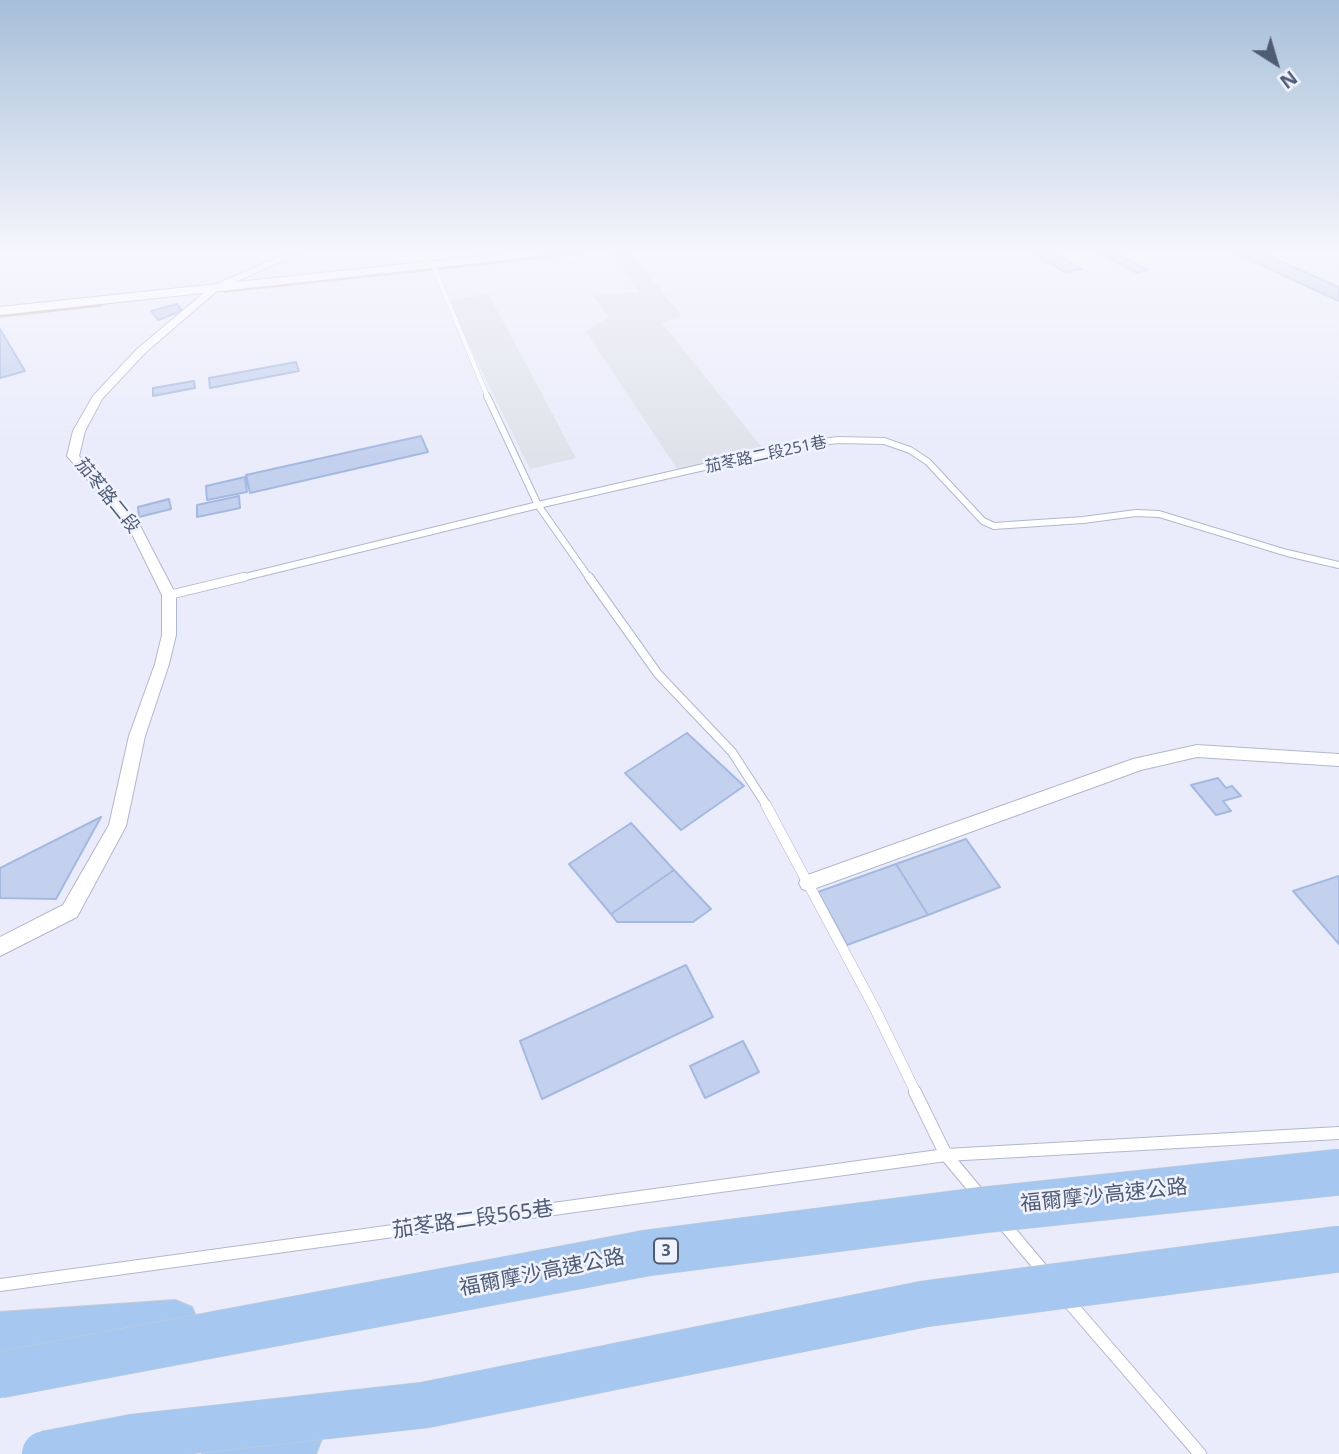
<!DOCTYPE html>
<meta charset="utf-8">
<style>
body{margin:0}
#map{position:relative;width:1339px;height:1454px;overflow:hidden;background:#eaecfb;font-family:"Noto Sans",sans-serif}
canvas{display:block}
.north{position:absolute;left:1241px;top:28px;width:70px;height:70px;-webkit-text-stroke:5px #f0f2fe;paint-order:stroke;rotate:143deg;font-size:19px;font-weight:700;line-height:28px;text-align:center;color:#4f5c74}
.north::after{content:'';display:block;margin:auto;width:24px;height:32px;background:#4f5c74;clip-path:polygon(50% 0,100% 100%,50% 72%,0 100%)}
</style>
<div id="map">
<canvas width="1339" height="1454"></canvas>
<div class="north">N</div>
</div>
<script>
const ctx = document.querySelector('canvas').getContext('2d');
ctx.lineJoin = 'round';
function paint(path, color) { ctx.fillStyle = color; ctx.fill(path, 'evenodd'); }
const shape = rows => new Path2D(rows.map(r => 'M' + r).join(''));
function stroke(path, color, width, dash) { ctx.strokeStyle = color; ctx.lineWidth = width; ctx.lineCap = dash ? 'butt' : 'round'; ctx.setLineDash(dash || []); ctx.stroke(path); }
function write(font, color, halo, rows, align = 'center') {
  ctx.font = font + ' "Noto Sans","Noto Sans TC",sans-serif'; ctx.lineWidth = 5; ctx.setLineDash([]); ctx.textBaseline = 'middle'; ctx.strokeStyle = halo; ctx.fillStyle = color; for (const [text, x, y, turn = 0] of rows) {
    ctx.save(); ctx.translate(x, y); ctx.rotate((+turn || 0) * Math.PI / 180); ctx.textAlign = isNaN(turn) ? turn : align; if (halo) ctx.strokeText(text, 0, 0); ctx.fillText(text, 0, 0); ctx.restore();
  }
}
paint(shape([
 [612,253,631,253,682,316,662,323,764,450,679,472,586,332,608,317,594,296,639,292],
 [488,293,576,458,530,469,448,302]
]), '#dfe2ea');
stroke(shape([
 [225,291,581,253],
 [0,316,101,305]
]), '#d4baa6', 3.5);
const building = shape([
 [1031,253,1054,253,1082,269,1065,272,1031,253],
 [1100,253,1115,253,1148,270,1137,273,1100,253],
 [1235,253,1262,253,1339,287,1339,301,1235,253],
 [177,304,182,311,158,320,151,311,177,304],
 [0,329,25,371,0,378,0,329],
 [296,362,299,371,210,388,209,378,296,362],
 [194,381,195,388,153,396,153,388,194,381],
 [421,436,428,452,250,493,246,475,421,436],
 [245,477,247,492,207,500,206,486,245,477],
 [239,496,240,508,197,517,197,505,239,496],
 [169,499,171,509,139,517,138,507,169,499],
 [687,733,744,786,681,830,625,773,687,733],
 [1218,778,1226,788,1232,786,1241,796,1223,801,1231,811,1216,815,1191,785,1218,778],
 [101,817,56,899,0,898,0,868,101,817],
 [631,823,674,870,611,914,569,864,631,823],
 [966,839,1000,887,928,915,896,864,966,839],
 [896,864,928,915,847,945,818,892,896,864],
 [674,870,711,909,693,922,617,922,611,914,674,870],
 [1339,876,1339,944,1293,891,1339,876],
 [686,965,713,1017,542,1099,520,1041,686,965],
 [743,1041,759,1072,705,1098,690,1066,743,1041]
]);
paint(building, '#c4d1ee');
stroke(building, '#a5b9e0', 2);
const serviceFar4 = shape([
 [424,253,433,265,488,398]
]);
const serviceFar3 = shape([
 [487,396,538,505,590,579],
 [237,579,538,505,809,443,839,440,884,441,910,450,928,462,983,521,994,526,1083,520,1136,513,1159,514,1287,553,1339,565]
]);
const serviceFar2 = shape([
 [589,577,658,674,732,752,767,806],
 [169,595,244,577]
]);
const serviceFar1 = shape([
 [766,805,875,1009,916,1093]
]);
const service = shape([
 [915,1092,946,1155,981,1197],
 [1003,1223,1044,1272],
 [0,1285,946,1155,1339,1133],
 [1068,1301,1200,1454]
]);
const minor = shape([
 [288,253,299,253,218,290,145,353,102,399,85,431,79,456,137,520,176,595,176,635,169,664,145,736,126,826,77,917,0,956,0,937,63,905,109,825,129,736,155,664,162,635,162,595,127,524,67,456,73,431,93,396,137,349,212,286,288,253],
 [1197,745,1339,754,1339,766,1197,757,1141,770,808,891,802,889,799,883,802,877,1133,759,1197,745]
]);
const tertiary = shape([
 [510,253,548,253,542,256,0,315,0,307,510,253]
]);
const motorway = shape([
 [175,1300,192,1307,199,1324,192,1341,175,1348,0,1360,0,1312,175,1300],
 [298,1411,316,1418,323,1436,316,1454,202,1454,209,1436,227,1429,298,1411]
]);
stroke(serviceFar4, '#b0b8cc', 5);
stroke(serviceFar3, '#b0b8cc', 8);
stroke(serviceFar2, '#b0b8cc', 10);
stroke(serviceFar1, '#b0b8cc', 11);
stroke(service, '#b0b8cc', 14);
stroke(minor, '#b0b8cc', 2);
stroke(tertiary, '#b0b8cc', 2);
stroke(motorway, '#c7cbd3', 2);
stroke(serviceFar4, '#fff', 4.5);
stroke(serviceFar3, '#fff', 6);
stroke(serviceFar2, '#fff', 8);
stroke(serviceFar1, '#fff', 10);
stroke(service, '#fff', 12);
paint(minor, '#fff');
paint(tertiary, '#fff');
paint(motorway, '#a6c8f0');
const motorwayBridge = shape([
 [0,1375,647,1253,983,1210,1339,1172],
 [45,1454,134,1437,425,1405,924,1304,1339,1249]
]);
stroke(motorwayBridge, '#c7cbd3', 47, []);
stroke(motorwayBridge, '#a6c8f0', 46);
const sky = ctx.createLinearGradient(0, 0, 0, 457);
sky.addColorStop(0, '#a6bfd8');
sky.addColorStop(0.55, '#f6f6fd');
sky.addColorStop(1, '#f6f6fd00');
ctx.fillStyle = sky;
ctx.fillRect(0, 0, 1339, 457);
write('16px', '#4f5c74', '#f0f2fe', [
 ["茄苳路二段251巷",766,455,-12]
]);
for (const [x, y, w] of [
 [666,1251,24]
]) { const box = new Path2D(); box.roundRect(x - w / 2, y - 12.5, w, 25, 5); ctx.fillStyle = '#f0f2fe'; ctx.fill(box); stroke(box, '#4f5c74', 2); }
write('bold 16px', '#4f5c74', null, [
 ["3",666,1251]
]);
write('18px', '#4f5c74', '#f0f2fe', [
 ["茄苳路二段",107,496,51]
]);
write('21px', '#4f5c74', '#f0f2fe', [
 ["福爾摩沙高速公路",1104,1196,-6],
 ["茄苳路二段565巷",473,1220,-8],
 ["福爾摩沙高速公路",542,1273,-11]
]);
</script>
